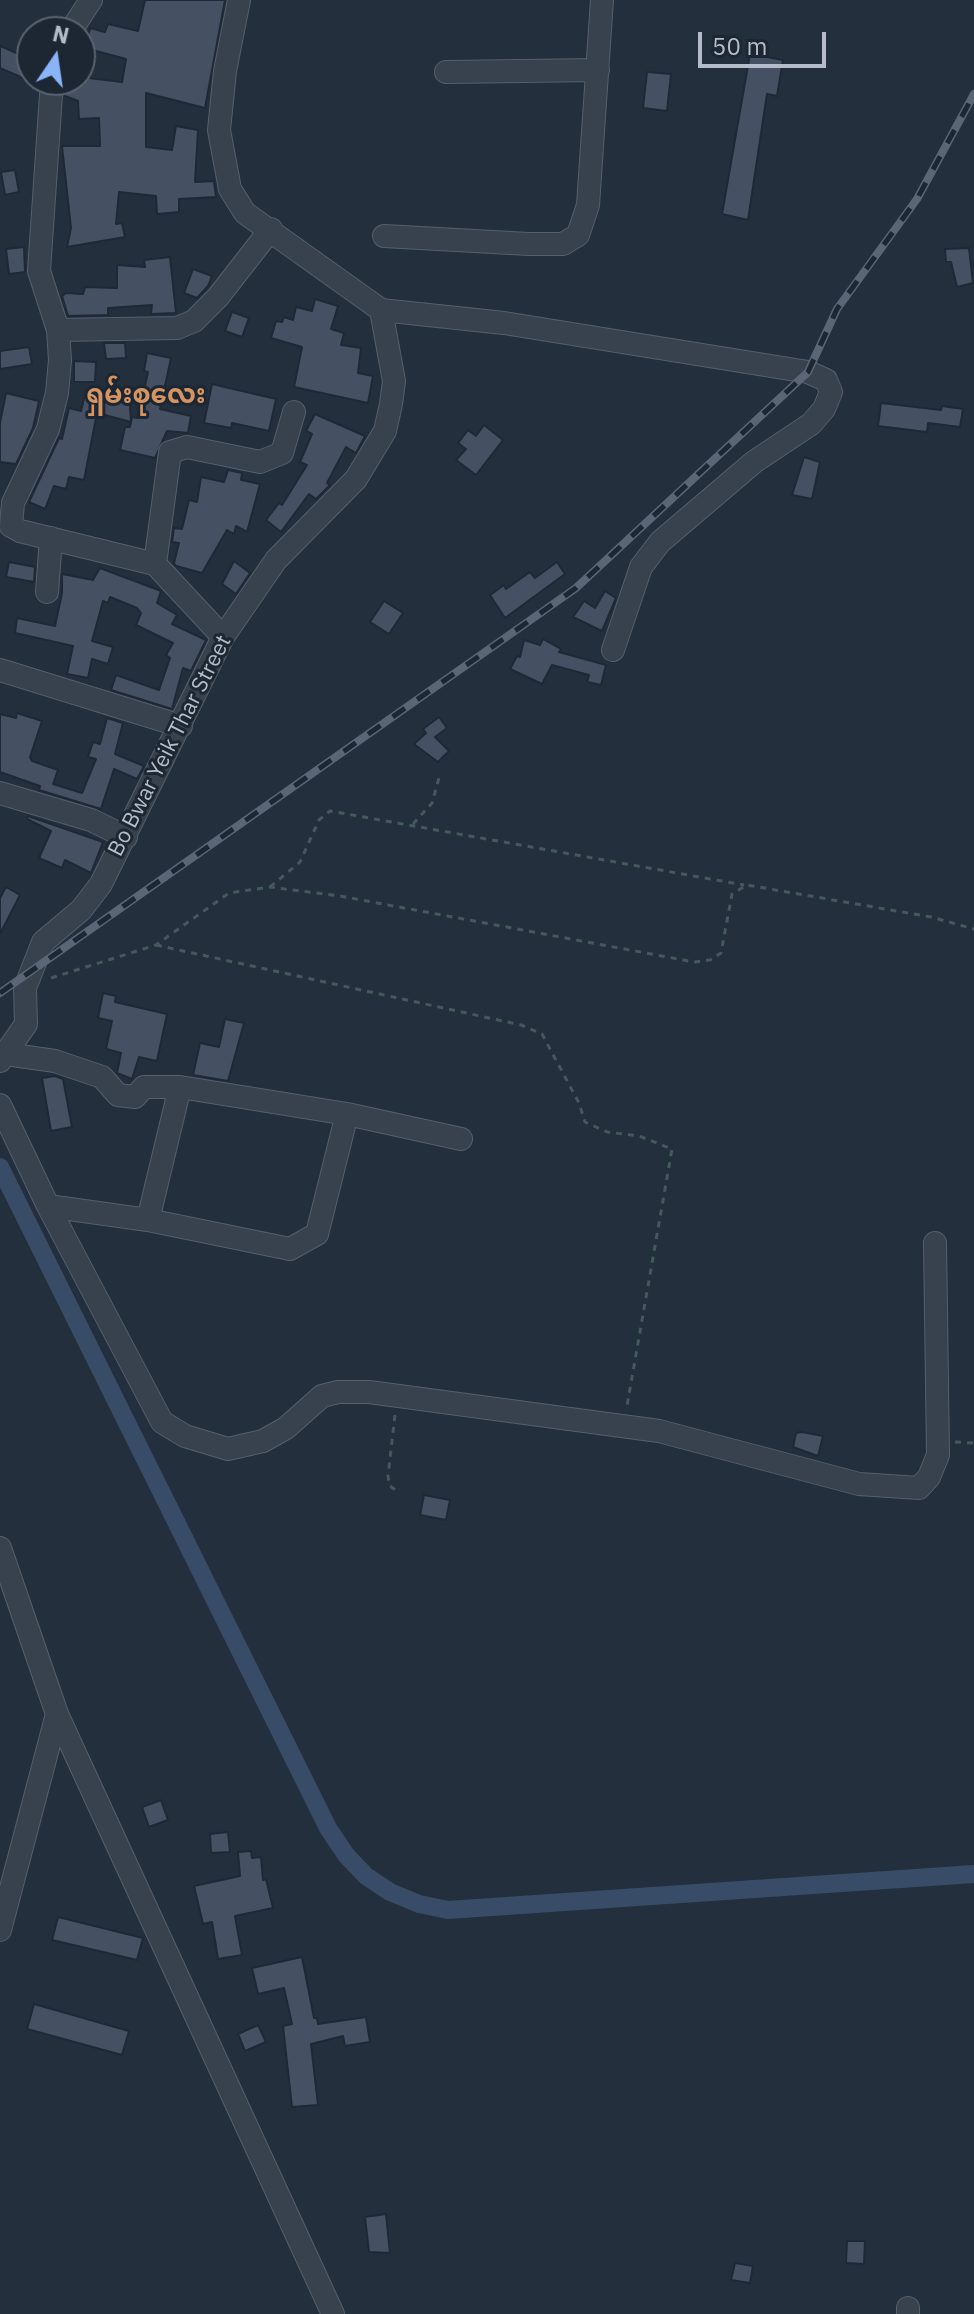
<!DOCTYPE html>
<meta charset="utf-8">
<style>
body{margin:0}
#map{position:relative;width:974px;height:2314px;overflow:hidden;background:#242f3e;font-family:"IBM Plex Sans",sans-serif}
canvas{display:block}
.north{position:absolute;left:16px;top:16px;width:80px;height:80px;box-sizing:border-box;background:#1d2633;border:2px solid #59626f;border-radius:50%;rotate:13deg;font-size:22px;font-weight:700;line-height:32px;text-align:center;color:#b4bcc9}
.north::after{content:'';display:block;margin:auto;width:28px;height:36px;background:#8ab4f8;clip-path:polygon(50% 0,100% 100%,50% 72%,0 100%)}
.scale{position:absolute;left:698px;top:32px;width:128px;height:36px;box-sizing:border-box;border:4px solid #b4bcc9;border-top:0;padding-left:10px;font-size:24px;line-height:28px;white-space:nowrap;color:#b4bcc9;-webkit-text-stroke:6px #1d2633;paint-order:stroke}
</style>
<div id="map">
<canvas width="974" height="2314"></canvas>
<div class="north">N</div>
<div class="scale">50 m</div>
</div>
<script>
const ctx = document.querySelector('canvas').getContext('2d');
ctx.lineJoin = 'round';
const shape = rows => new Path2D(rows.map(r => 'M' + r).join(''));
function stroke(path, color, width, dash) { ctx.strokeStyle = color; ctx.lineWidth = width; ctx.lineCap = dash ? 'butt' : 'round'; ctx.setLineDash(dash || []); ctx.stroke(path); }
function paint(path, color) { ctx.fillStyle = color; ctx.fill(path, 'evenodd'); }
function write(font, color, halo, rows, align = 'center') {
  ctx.font = font + ' "IBM Plex Sans","Noto Sans Myanmar",sans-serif'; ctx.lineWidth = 6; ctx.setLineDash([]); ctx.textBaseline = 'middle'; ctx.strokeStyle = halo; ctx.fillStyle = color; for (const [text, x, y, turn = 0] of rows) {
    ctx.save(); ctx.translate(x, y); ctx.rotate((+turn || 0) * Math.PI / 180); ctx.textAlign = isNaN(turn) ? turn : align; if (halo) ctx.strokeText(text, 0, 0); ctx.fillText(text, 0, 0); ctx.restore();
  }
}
stroke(shape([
 [0,1167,328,1828,346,1855,366,1876,390,1892,419,1904,448,1910,974,1874]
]), '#394c67', 18);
const building = shape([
 [145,0,225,0,205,108,146,93,146,147,172,150,176,126,198,130,195,182,214,181,216,197,179,199,179,212,157,214,156,196,119,192,116,224,122,223,125,237,67,247,71,228,62,146,100,146,99,118,79,119,78,101,65,96,66,83,80,83,80,77,122,82,126,59,85,48,90,28,105,32,108,24,138,31,145,0],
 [0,46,32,60,32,82,0,68,0,46],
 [750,54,783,60,777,96,767,94,748,220,722,214,750,54],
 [647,72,671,74,667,111,643,108,647,72],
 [15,170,19,192,5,195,1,172,15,170],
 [24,247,25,272,9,274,6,249,24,247],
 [969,248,973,283,957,287,951,262,946,262,945,249,969,248],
 [170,257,176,313,151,314,152,305,108,308,108,315,68,316,62,296,66,293,83,294,85,287,117,288,117,265,145,267,144,260,170,257],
 [193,269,212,276,208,286,197,298,184,293,193,269],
 [315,299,338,306,331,329,344,333,341,345,361,348,358,373,373,376,368,403,294,387,302,347,271,338,276,321,282,322,284,317,293,320,296,307,312,311,315,299],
 [232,312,249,318,242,337,225,331,232,312],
 [104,343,125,343,126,358,106,359,104,343],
 [29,347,32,364,0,369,0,351,29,347],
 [147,353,171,358,160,409,191,416,188,433,167,431,155,458,120,450,125,427,130,427,132,417,138,418,148,372,144,371,147,353],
 [74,361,96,362,95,382,74,382,74,361],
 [212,384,276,399,269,431,232,423,231,428,204,423,212,384],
 [86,390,130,405,131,422,97,413,84,480,69,477,66,489,54,486,45,509,29,502,59,438,62,439,69,408,81,411,86,390],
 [6,393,39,401,33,428,16,464,0,462,0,423,6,393],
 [881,403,941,410,942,406,963,409,960,427,928,423,927,432,878,426,881,403],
 [315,414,365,436,356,453,346,447,327,483,330,485,316,499,309,494,281,532,266,520,279,503,282,505,307,465,300,462,312,434,306,431,315,414],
 [484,425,503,440,476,475,456,460,466,449,458,443,468,430,476,436,484,425],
 [804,457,820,462,812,499,792,495,804,457],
 [228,470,242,473,241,480,260,484,247,532,236,526,234,534,227,530,202,573,176,566,174,563,179,543,172,542,174,528,182,529,189,500,197,502,201,477,224,482,228,470],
 [234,561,250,573,236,594,222,584,234,561],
 [9,562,35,567,34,582,6,577,9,562],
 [557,562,565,574,505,618,490,595,504,585,506,589,530,572,535,578,557,562],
 [100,568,161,591,157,603,177,615,172,624,206,640,191,671,183,668,172,709,111,690,116,675,159,690,170,658,166,655,173,643,136,625,141,613,137,608,110,597,108,603,103,601,92,641,113,647,108,664,92,659,88,678,67,674,73,646,15,633,17,618,55,626,62,593,62,574,93,580,100,568],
 [605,591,616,598,602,631,573,617,584,601,595,608,605,591],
 [384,601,403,613,389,634,370,622,384,601],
 [543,639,561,649,559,652,606,665,601,685,587,682,589,675,552,665,542,684,510,669,517,656,520,657,524,640,540,645,543,639],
 [17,713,42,721,30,757,32,761,58,770,53,784,82,793,96,759,88,757,93,742,100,744,107,718,123,723,115,754,144,766,137,779,114,769,101,809,39,790,40,786,0,772,0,714,16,718,17,713],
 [439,717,447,728,435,737,449,751,438,762,414,744,426,733,423,729,439,717],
 [28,816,103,842,91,873,65,860,62,868,39,858,51,831,27,819,28,816],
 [6,887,20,895,0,934,0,898,6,887],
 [103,993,116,996,115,1002,167,1014,157,1061,139,1057,132,1079,117,1073,121,1053,106,1049,112,1021,98,1018,103,993],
 [225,1019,244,1023,228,1081,193,1075,200,1043,219,1047,225,1019],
 [55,1076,63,1079,72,1127,51,1131,42,1078,55,1076],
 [802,1432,823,1436,818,1456,793,1447,796,1433,802,1432],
 [424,1495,450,1500,446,1520,420,1515,424,1495],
 [161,1800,168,1820,149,1827,142,1807,161,1800],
 [228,1832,230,1852,211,1853,210,1834,228,1832],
 [251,1851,252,1858,261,1857,263,1880,266,1879,273,1908,235,1916,242,1955,218,1959,212,1922,203,1924,194,1886,240,1876,238,1852,251,1851],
 [58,1917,143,1938,137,1960,52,1940,58,1917],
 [302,1957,314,2018,317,2018,318,2024,366,2017,370,2042,345,2046,343,2036,311,2044,318,2105,292,2107,283,2026,292,2024,284,1988,258,1994,252,1968,302,1957],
 [34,2004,129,2031,122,2055,27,2029,34,2004],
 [258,2025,266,2042,245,2051,238,2034,258,2025],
 [386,2214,390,2253,369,2252,365,2217,386,2214],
 [847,2241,865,2241,864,2264,846,2263,847,2241],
 [735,2263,753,2266,750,2283,731,2280,735,2263]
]);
paint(building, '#455162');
stroke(building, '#1f2835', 2);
const minor = shape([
 [70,32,91,0],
 [446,72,598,70],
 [52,80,39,271,58,330,60,360,57,393,48,429,13,503,11,526,20,531,155,564,223,637],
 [384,236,529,244,563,244,578,235,588,205,602,0],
 [381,310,504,323,808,372,826,380,831,392,824,409,811,424,754,462,660,542,641,567,613,650],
 [58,330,177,328,194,321,218,297,271,229],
 [155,564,170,452,187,447,260,462,282,453,294,412],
 [47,592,51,538],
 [0,670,181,726],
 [0,793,91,820,126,837],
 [6,1054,55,1061,102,1077,118,1095,135,1097,144,1087,180,1087,347,1114,461,1139],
 [0,1061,26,1024,25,988,43,942,81,910,101,884,223,637,276,560,356,479,385,431,391,404,394,381,381,310,245,213,230,189,219,130,225,71,239,0],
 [0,1105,48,1206,162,1422,185,1436,228,1449,263,1441,286,1428,322,1396,338,1392,369,1392,659,1431,859,1484,919,1488,929,1477,938,1455,935,1243],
 [48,1206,148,1220,290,1249,317,1234,347,1114],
 [148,1220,180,1087],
 [0,1548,57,1714,0,1930],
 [57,1714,333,2314],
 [908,2308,908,2314]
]);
stroke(minor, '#565f6c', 24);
stroke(shape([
 [413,824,432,803,439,778],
 [270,887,300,862,319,820,330,811,744,885],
 [156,945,521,1025,542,1034,579,1103,585,1122,607,1132,639,1136,672,1149,627,1406],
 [51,978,156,945,229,893,270,887,340,896,694,962,710,960,721,953,732,894,747,885,931,917,974,929],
 [395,1415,388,1476,389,1485,398,1492],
 [955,1442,974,1443]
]), '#44595c', 3, [6, 6]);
stroke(minor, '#38414e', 22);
const rail = shape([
 [0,993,576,588,808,372,837,309,917,199,974,94]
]);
stroke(rail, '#5a6575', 8);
stroke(rail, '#1d2633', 5, [15]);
write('22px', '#b4bcc9', '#1d2633', [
 ["Bo Bwar Yeik Thar Street",170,746,-63]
]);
write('bold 26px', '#d59563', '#1d2633', [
 ["ရှမ်းစုလေး",146,395]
]);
</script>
